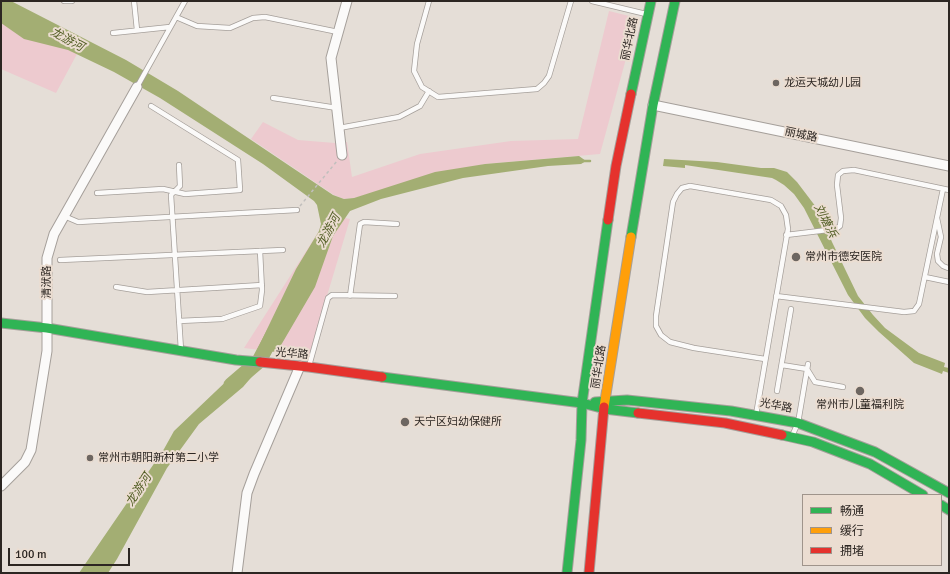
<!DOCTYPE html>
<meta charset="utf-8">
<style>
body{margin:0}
#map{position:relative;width:950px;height:574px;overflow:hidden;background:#e5ded7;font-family:Signika,"Noto Sans SC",sans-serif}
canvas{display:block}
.frame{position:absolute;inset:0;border:2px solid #2c2622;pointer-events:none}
.legend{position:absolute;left:802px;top:494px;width:140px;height:72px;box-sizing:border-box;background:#ebddd1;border:1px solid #9f948b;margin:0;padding:5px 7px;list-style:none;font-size:12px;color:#2c2622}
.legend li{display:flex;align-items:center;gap:8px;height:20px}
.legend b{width:20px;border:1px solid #9f948b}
.scale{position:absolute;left:8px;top:548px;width:122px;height:18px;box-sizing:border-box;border:2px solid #2c2622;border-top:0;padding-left:5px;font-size:12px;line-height:14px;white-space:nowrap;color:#2c2622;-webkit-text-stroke:3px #ebddd1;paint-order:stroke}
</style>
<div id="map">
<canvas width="950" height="574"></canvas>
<div class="frame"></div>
<ul class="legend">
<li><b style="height:5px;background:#30b455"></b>畅通</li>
<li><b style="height:5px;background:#ff9f0a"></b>缓行</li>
<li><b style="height:5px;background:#e5322d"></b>拥堵</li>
</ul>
<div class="scale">100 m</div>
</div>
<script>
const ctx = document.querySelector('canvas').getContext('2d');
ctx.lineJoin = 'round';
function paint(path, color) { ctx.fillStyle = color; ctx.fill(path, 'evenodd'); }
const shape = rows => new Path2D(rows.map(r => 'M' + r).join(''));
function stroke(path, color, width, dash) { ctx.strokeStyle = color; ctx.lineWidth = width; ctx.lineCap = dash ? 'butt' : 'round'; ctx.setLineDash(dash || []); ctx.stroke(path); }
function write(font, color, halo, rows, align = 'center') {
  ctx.font = font + ' Signika,"Noto Sans SC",sans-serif'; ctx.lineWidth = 4; ctx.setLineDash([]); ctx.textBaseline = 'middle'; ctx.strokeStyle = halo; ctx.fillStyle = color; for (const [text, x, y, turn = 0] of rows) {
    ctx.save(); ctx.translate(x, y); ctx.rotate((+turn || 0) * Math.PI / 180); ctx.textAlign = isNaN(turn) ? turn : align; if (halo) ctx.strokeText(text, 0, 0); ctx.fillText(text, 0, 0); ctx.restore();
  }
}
paint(shape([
 [1,10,77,54,56,93,1,69],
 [609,11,633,17,636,22,600,154,485,164,354,198,344,199,334,195,251,139,263,122,298,140,335,143,347,142,352,177,420,154,511,141,578,139],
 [319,212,350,219,309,356,244,348,319,231,321,224]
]), '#edcacf');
paint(shape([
 [1,1,11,1,126,60,178,91,333,195,344,199,354,198,435,172,485,164,579,156,586,161,581,164,548,166,463,178,381,199,350,211,333,236,315,287,277,352,257,350,296,269,319,231,321,224,317,205,314,201,263,164,160,98,114,72,68,50,24,39,1,23],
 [664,159,717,162,761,168,774,168,787,172,797,182,819,211,832,242,858,296,873,315,885,328,919,353,945,363,944,367,949,368,949,373,943,371,942,374,914,363,879,332,865,318,848,295,804,208,794,194,784,185,776,180,772,178,685,165,685,168,663,166],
 [236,372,255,373,243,387,199,424,167,468,117,559,108,573,79,573,164,449,174,431]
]), '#a3ae73');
stroke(shape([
 [583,161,590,161]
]), '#a3ae73', 2.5);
stroke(shape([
 [231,385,259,361,274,333]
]), '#a3ae73', 15);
const lane = shape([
 [64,1,72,1],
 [134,1,137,30],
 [429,1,417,44,414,71,422,87,438,97,537,89,544,83,549,76,571,1],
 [592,1,646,14],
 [176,17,197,26,230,28,253,18,265,17,338,32],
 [113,33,170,27],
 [137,87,185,1],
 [273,98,337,108],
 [339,128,399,117,420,106,429,91],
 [179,165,180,186,171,195,181,350],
 [97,193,163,189,185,194,240,190,238,160,151,106],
 [64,216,78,222,297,210],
 [937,218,941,237,937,254,938,261,943,266,948,268],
 [786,235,836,229,840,226,841,218,837,185,838,175,843,171,854,170,949,190],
 [60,260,283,250],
 [925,277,949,282],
 [116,287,147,292,262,285],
 [350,296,360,224,364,222,397,224],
 [776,296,904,312,914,311,919,304,943,189],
 [179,321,222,319,260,306,262,290,260,251],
 [782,365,807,369,815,382,843,387],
 [309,366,328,298,332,295,395,296],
 [777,391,791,309],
 [756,415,788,229,786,215,781,206,771,200,690,186,682,188,677,194,673,202,656,316,656,326,661,335,670,342,694,348,765,359],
 [792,436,798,423,808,364]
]);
const street = shape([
 [653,105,949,166],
 [342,155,331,58,347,1],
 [1,486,25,462,31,450,47,351,47,258,54,234,137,87],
 [237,573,247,493,254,474,300,366]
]);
const fast = shape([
 [631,94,651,1],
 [631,237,653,105,675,1],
 [1,323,47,328,236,360,260,362],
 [382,377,582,403,605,409,638,413],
 [595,402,627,400,731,411,798,423,875,452,949,493],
 [782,435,813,442,870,464,923,495],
 [941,505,949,510],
 [567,573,581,440,582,403,608,220]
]);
const slow = shape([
 [604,407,631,237]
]);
const jam = shape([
 [608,220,616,166,631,94],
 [260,362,309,367,382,377],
 [638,413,725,423,782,435],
 [589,573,604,407]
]);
stroke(lane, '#a59f9a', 6);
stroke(street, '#a59f9a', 11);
stroke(fast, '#a59f9a', 11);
stroke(slow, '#a59f9a', 11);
stroke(jam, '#a59f9a', 11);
stroke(shape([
 [300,206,337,161]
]), '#c1bfbd', 1.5, [3, 3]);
stroke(lane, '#fbfaf9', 4.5);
stroke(street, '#fbfaf9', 9);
stroke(fast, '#30b455', 9);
stroke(slow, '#ff9f0a', 9);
stroke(jam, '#e5322d', 9);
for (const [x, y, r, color] of [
 [776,83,4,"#6d6661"],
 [796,257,5,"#6d6661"],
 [860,391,5,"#6d6661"],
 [405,422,5,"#6d6661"],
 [90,458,4,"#6d6661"]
]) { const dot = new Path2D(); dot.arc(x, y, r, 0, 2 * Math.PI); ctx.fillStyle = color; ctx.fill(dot); stroke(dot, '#ebddd1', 1.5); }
write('11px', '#2c2622', '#ebddd1', [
 ["丽华北路",630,39,-78],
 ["丽城路",801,135,12],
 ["清洑路",47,282,-90],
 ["光华路",292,354,5],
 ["丽华北路",599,367,-81],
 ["光华路",776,406,11]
]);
write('11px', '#2c2622', '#ebddd1', [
 ["龙运天城幼儿园",784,83],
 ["常州市德安医院",805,257],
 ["常州市儿童福利院",860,405,"center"],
 ["天宁区妇幼保健所",414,422],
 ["常州市朝阳新村第二小学",98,458]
], 'left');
write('italic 12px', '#525e24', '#ebddd1', [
 ["龙游河",67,40,28],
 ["刘塘浜",825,221,63],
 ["龙游河",329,231,-62],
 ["龙游河",139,490,-57]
]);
</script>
